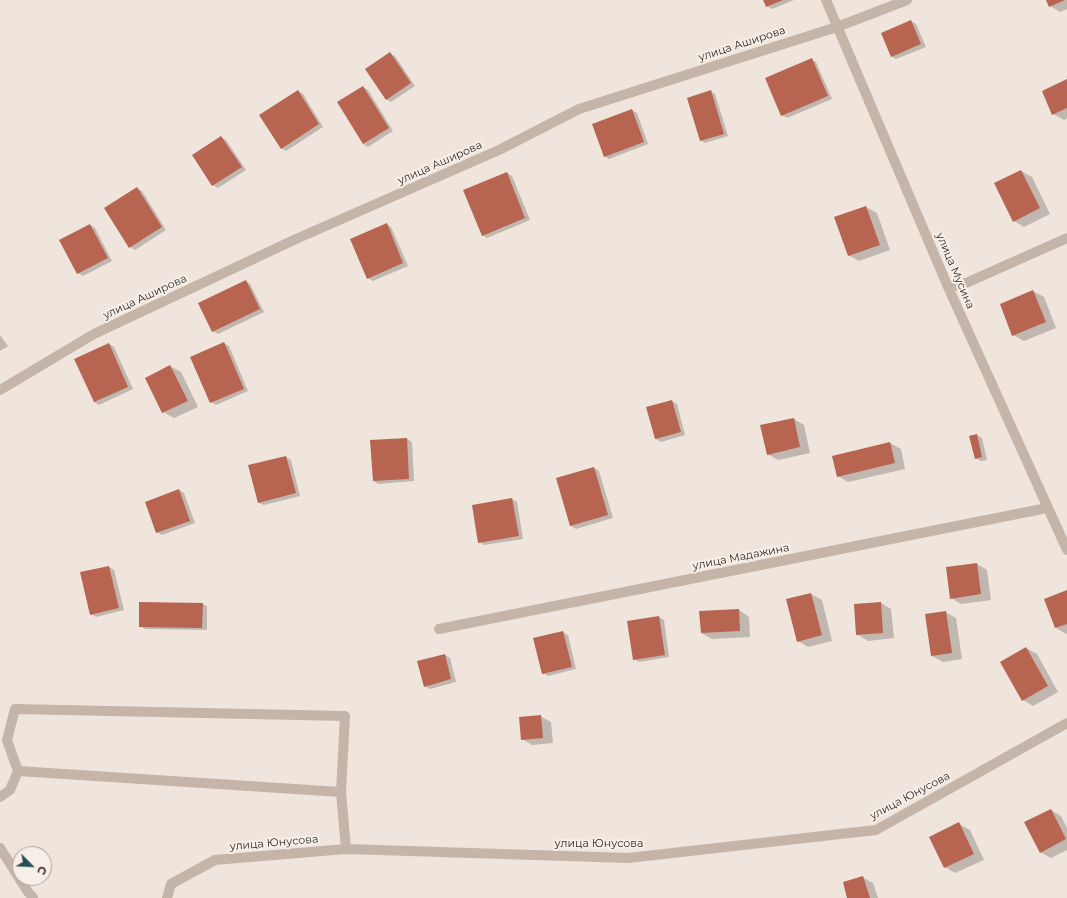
<!DOCTYPE html>
<meta charset="utf-8">
<style>
body{margin:0}
#map{position:relative;width:1067px;height:898px;overflow:hidden;background:#efe5dc;font-family:Montserrat,sans-serif}
canvas{display:block}
.north{position:absolute;left:12px;top:846px;width:40px;height:40px;box-sizing:border-box;background:#f7efe7;border:1px solid #a9a19b;border-radius:50%;rotate:114deg;font-size:11px;font-weight:700;line-height:16px;text-align:center;color:#332b28}
.north::after{content:'';display:block;margin:auto;width:14px;height:18px;background:#224f50;clip-path:polygon(50% 0,100% 100%,50% 72%,0 100%)}
</style>
<div id="map">
<canvas width="1067" height="898"></canvas>
<div class="north">С</div>
</div>
<script>
const ctx = document.querySelector('canvas').getContext('2d');
ctx.lineJoin = 'round';
function paint(path, color) { ctx.fillStyle = color; ctx.fill(path, 'evenodd'); }
const shape = rows => new Path2D(rows.map(r => 'M' + r).join(''));
function stroke(path, color, width, dash) { ctx.strokeStyle = color; ctx.lineWidth = width; ctx.lineCap = dash ? 'butt' : 'round'; ctx.setLineDash(dash || []); ctx.stroke(path); }
function write(font, color, halo, rows, align = 'center') {
  ctx.font = font + ' Montserrat,sans-serif'; ctx.lineWidth = 4; ctx.setLineDash([]); ctx.textBaseline = 'middle'; ctx.strokeStyle = halo; ctx.fillStyle = color; for (const [text, x, y, turn = 0] of rows) {
    ctx.save(); ctx.translate(x, y); ctx.rotate((+turn || 0) * Math.PI / 180); ctx.textAlign = isNaN(turn) ? turn : align; if (halo) ctx.strokeText(text, 0, 0); ctx.fillText(text, 0, 0); ctx.restore();
  }
}
paint(shape([
 [764,0,794,0,772,9,767,6],
 [1047,0,1067,0,1067,9,1060,12,1050,6],
 [911,21,916,24,926,47,896,59,891,56],
 [390,54,395,56,415,86,391,102,386,99],
 [812,60,816,62,832,99,787,118,782,115],
 [1067,80,1067,118,1064,120,1053,114],
 [363,87,368,90,393,131,368,147,363,144],
 [298,91,303,94,323,127,286,151,281,148],
 [710,91,715,94,728,136,705,143,700,140],
 [632,110,637,113,648,144,609,159,604,156],
 [221,137,226,140,246,170,218,188,213,185,193,156],
 [1021,171,1032,177,1050,214,1024,227,1014,221],
 [507,173,512,176,530,220,487,238,482,235],
 [137,188,142,191,166,230,135,250,130,247],
 [866,207,877,213,890,250,859,261,848,255],
 [386,224,391,227,408,266,373,281,368,278],
 [90,225,95,228,112,261,83,276,78,273],
 [245,281,250,284,264,312,218,334,213,331],
 [1033,291,1044,297,1056,328,1024,341,1013,335],
 [0,335,8,346,0,351],
 [224,343,229,346,248,391,216,405,211,402],
 [109,344,114,347,133,389,99,405,94,402],
 [170,366,181,372,198,407,174,418,163,412],
 [672,401,677,404,685,435,661,442,656,439],
 [794,419,804,425,810,453,778,460,767,454],
 [977,435,982,438,987,460,981,461,976,458],
 [407,439,412,442,414,481,378,484,374,481],
 [890,443,901,449,905,469,848,482,838,476],
 [286,457,291,460,300,496,264,505,259,503],
 [594,468,599,471,613,518,576,529,571,526,558,479],
 [179,490,184,493,195,523,162,535,157,532],
 [512,499,517,502,523,539,484,545,479,542,473,506],
 [977,564,987,570,991,600,961,604,951,598],
 [109,567,114,570,124,610,96,617,91,614],
 [1067,591,1067,634,1066,634,1056,628],
 [811,594,822,600,832,641,808,647,798,641,787,600],
 [881,603,891,609,894,638,868,641,857,634],
 [202,604,207,606,207,630,145,629,140,626],
 [739,610,749,617,750,637,712,639,701,633],
 [945,612,956,618,962,659,943,662,932,656],
 [659,617,664,620,669,657,639,662,634,659],
 [563,632,568,635,576,669,548,676,543,673],
 [1026,648,1037,654,1058,692,1033,706,1023,700],
 [445,655,450,658,456,682,430,689,425,686],
 [540,716,551,722,553,743,532,745,522,739],
 [1051,810,1061,816,1067,828,1067,850,1051,858,1040,852],
 [959,824,970,830,984,860,955,873,945,867],
 [862,877,873,883,878,898,849,898]
]), '#0003');
paint(shape([
 [763,0,783,0,766,7],
 [1046,0,1065,0,1049,7],
 [911,20,921,44,891,57,881,33],
 [390,52,411,83,386,100,365,69],
 [812,58,828,96,781,116,765,78],
 [1067,79,1067,108,1052,115,1042,91],
 [363,86,389,128,363,144,337,102],
 [298,90,319,124,281,149,259,115],
 [711,90,724,134,700,141,687,98],
 [632,109,644,142,604,157,592,124],
 [221,136,242,167,212,186,192,155],
 [1021,170,1040,208,1013,222,994,183],
 [507,172,525,218,482,236,463,190],
 [137,187,162,227,129,248,104,208],
 [866,206,880,245,848,256,834,217],
 [387,223,403,263,367,279,350,239],
 [90,224,108,258,77,274,59,240],
 [246,280,260,309,212,332,198,303],
 [1033,290,1046,322,1012,336,1000,304],
 [224,342,244,389,210,403,190,357],
 [109,343,128,387,94,402,74,359],
 [170,365,188,401,162,413,145,378],
 [672,400,681,432,655,439,646,407],
 [794,418,800,447,767,455,760,425],
 [977,434,982,457,975,459,969,436],
 [407,438,409,479,373,481,370,440],
 [890,442,895,463,837,477,832,456],
 [286,456,296,493,258,503,248,465],
 [594,467,608,515,570,526,556,478],
 [179,489,190,521,156,533,145,502],
 [512,498,519,536,478,543,472,505],
 [977,563,981,594,950,599,946,567],
 [109,566,119,608,90,615,80,572],
 [1067,590,1067,624,1055,628,1044,599],
 [811,593,822,635,797,642,786,599],
 [139,602,203,603,202,628,139,627],
 [881,602,883,633,856,635,854,604],
 [739,609,740,631,701,633,699,611],
 [946,611,952,653,931,656,925,614],
 [659,616,665,655,633,660,627,621],
 [563,631,572,667,542,674,533,638],
 [1026,647,1048,686,1022,701,1000,662],
 [445,654,451,679,424,687,417,661],
 [541,715,543,738,521,740,519,717],
 [1051,809,1066,839,1040,853,1024,822],
 [959,822,974,854,944,868,929,837],
 [863,876,870,898,847,898,843,882]
]), '#b76551');
stroke(shape([
 [826,0,948,287,1067,550],
 [948,287,966,283,1067,238],
 [0,390,94,334,296,239,499,150,579,109,837,27,907,0],
 [439,629,1047,508],
 [18,771,7,740,15,709,345,716,341,792],
 [0,797,10,790,18,771,341,792,346,849],
 [0,848,28,892,33,898],
 [167,898,171,884,215,860,346,849,628,858,876,830,1067,723]
]), '#c5b5a9', 10);
write('11px', '#332b28', '#f7efe7', [
 ["улица Аширова",742,44,-18],
 ["улица Аширова",440,163,-24],
 ["улица Мусина",955,271,67],
 ["улица Аширова",145,297,-25],
 ["улица Мадажина",741,557,-11],
 ["улица Юнусова",910,796,-28],
 ["улица Юнусова",274,843,-5],
 ["улица Юнусова",599,844]
]);
</script>
